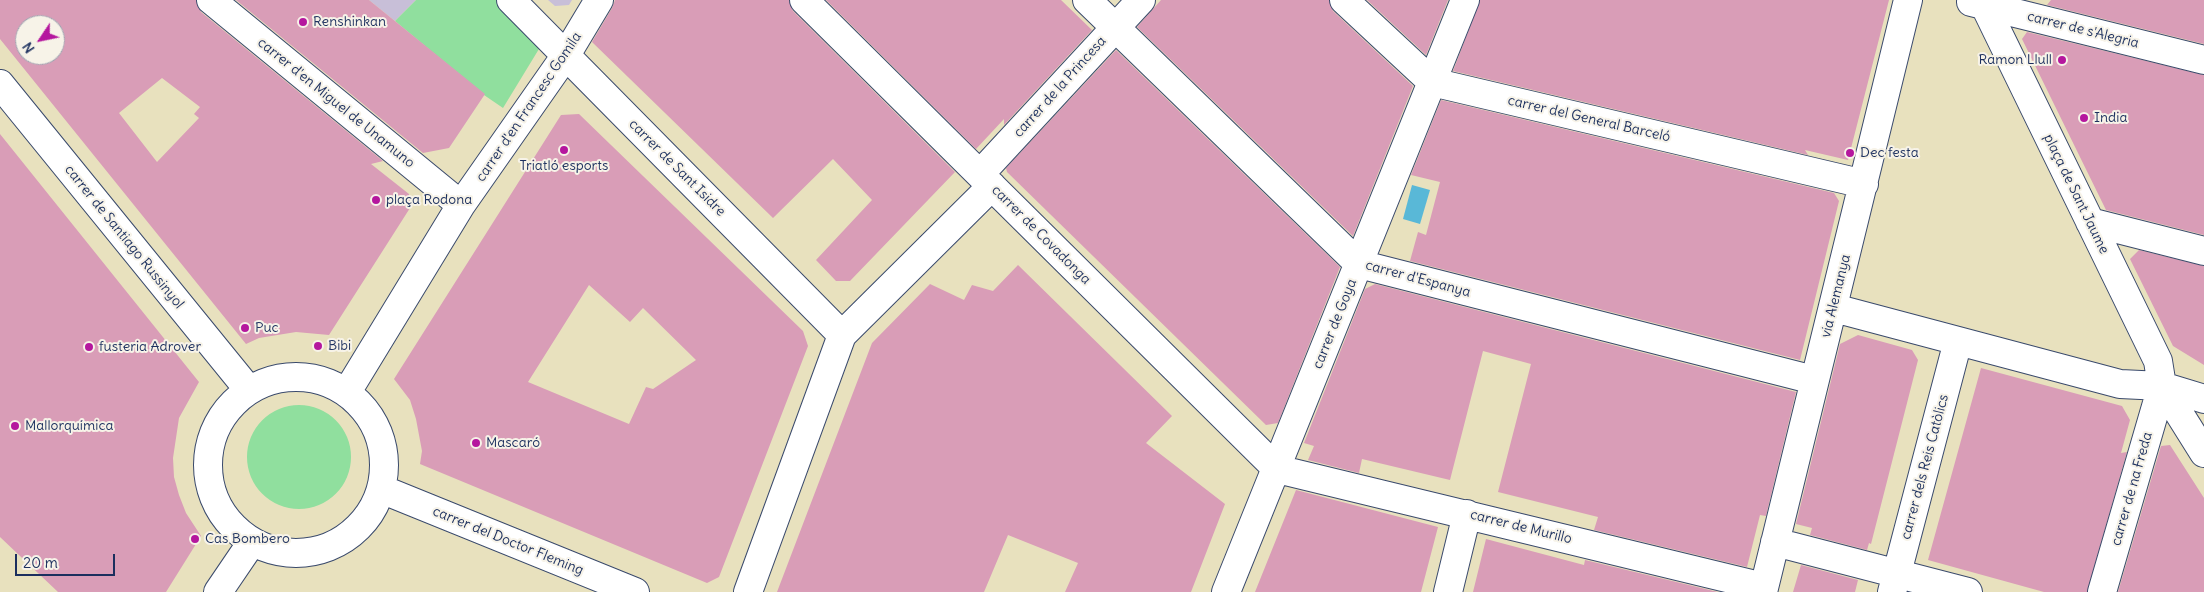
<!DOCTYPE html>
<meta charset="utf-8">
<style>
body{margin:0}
#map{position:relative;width:2204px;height:592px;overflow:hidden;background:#e8e1be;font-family:Delius,sans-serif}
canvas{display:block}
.north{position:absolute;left:15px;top:15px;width:50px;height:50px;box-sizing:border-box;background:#f7f3e8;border:1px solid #9fa5b1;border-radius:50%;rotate:236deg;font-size:14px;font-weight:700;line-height:20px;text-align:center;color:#1b2f5e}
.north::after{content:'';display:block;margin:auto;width:18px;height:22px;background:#b5179e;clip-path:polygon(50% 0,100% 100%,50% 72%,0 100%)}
.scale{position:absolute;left:15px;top:554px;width:100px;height:22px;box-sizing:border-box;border:2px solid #1b2f5e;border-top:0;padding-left:6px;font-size:15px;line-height:18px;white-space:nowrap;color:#1b2f5e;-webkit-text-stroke:4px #f7f3e8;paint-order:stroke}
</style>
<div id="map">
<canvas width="2204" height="592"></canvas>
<div class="north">N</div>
<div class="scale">20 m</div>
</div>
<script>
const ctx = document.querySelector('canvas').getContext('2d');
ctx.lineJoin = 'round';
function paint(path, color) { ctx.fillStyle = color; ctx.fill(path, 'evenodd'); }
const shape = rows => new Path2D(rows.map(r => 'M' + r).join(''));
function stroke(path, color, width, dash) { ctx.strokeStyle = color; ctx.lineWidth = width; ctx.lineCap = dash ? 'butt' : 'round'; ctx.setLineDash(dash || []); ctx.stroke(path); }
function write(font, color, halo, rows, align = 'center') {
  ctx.font = font + ' Delius,sans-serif'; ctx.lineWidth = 4; ctx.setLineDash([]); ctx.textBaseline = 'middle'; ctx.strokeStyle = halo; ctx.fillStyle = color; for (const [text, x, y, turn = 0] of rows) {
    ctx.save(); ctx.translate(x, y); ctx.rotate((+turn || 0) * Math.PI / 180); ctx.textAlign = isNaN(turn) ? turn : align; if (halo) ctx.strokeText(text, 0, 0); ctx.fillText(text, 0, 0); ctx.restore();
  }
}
paint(shape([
 [369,0,416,0,395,21],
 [548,0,572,0,569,5,555,6]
]), '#c8bfd8');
paint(shape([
 [416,0,498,0,542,44,503,108,484,95,395,21],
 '247 457a52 52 0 1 1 104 0a52 52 0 1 1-104 0Z'
]), '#90df9e');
paint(shape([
 [1412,185,1430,190,1420,224,1403,219]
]), '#59b8d7');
paint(shape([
 [0,0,196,0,201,12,383,161,371,164,409,194,410,208,329,335,296,332,259,338,246,344,0,39],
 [25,25,55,25,55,55,25,55],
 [162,78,200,107,194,114,199,118,157,162,119,113],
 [236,0,369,0,485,94,449,148,423,153],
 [615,0,789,0,793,11,955,172,850,281,836,281,816,260,872,200,833,159,773,218,592,42,612,8],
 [826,0,1061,0,1092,30,1004,125,1004,119,976,149],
 [1161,0,1329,0,1333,11,1413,86,1353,236,1137,27],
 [1367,0,1448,0,1426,55],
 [1480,0,1889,0,1848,160,1805,150,1808,155,1453,71],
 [2051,0,2204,0,2204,44,2047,5],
 [2027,32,2204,75,2204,235,2106,210,2022,39],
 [1116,50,1340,267,1278,423,1266,425,1007,172,1006,168],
 [1441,100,1834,193,1839,201,1800,360,1410,261,1418,232,1426,235,1440,182,1411,175],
 [579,114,803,331,808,346,719,577,707,583,420,464,422,451,416,419,410,400,394,379,561,115],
 [589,285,630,322,643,308,696,360,653,389,646,387,629,424,528,382],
 [0,134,199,382,179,418,173,458,174,477,179,495,186,513,201,536,166,592,58,592,0,537],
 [2139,250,2204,266,2204,365,2173,346,2130,259],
 [1018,265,1172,416,1146,443,1225,504,1191,592,1065,592,1078,563,1008,535,984,592,777,592,872,343,930,284,964,300,972,285,993,291],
 [1375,284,1796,392,1766,516,1760,515,1747,567,1594,530,1598,517,1498,492,1531,364,1483,351,1450,480,1362,459,1359,473,1308,460,1314,446,1304,443,1365,289],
 [1858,335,1912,350,1918,360,1871,544,1869,543,1867,550,1810,535,1812,528,1796,524,1840,344],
 [1981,368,2122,406,2130,420,2121,453,2127,452,2087,592,2044,592,1928,560],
 [2170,445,2204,498,2204,592,2118,592,2161,446],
 [1296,490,1438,527,1421,592,1255,592],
 [1486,539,1584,565,1585,560,1718,592,1473,592],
 [1801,565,1858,580,1855,592,1793,592]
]), '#d99db7');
const street = shape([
 [211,0,461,205],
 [511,0,842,335],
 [804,0,1277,469,1764,587],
 [1087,0,1359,264,1814,380],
 [1344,0,1432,82,1864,184],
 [1982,0,2158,361,2162,386,2204,453],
 [1971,2,2204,60],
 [0,84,248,389],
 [980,174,1141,0],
 [2090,222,2204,251],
 [1834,308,2120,384,2162,386,2204,399],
 '208 465a88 88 0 1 1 176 0a88 88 0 1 1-176 0Z',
 [347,392,461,205,566,55,599,0],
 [381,489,635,592],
 [1775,542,1968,592],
 [218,592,252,542],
 [748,592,842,335,992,186],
 [1226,592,1465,0],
 [1448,592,1467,514],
 [1763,592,1908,0],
 [1892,592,1958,341],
 [2102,592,2162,386]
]);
stroke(street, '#3a4a6c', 30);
stroke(street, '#fff', 28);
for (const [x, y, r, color] of [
 [303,22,5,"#b5179e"],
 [2062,60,5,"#b5179e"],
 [2084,118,5,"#b5179e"],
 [564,150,5,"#b5179e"],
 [1850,153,5,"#b5179e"],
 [376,200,5,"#b5179e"],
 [245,328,5,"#b5179e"],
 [318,346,5,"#b5179e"],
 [89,347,5,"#b5179e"],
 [15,426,5,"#b5179e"],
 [476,443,5,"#b5179e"],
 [195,539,5,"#b5179e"]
]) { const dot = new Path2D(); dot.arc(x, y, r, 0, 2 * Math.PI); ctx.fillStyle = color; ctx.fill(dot); stroke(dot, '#f7f3e8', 2); }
write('14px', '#1b2f5e', '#f7f3e8', [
 ["Renshinkan",313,22],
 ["Ramon Llull",2052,60,"right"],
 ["India",2094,118],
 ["Dec festa",1860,153],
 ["Triatló esports",564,166,"center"],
 ["plaça Rodona",386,200],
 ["Puc",255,328],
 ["Bibi",328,346],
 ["fusteria Adrover",99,347],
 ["Mallorquímica",25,426],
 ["Mascaró",486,443],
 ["Cas Bombero",205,539]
], 'left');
write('14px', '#1b2f5e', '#f7f3e8', [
 ["carrer de s'Alegria",2083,30,14],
 ["carrer de la Princesa",1060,87,-48],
 ["carrer d'en Miguel de Unamuno",336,103,39],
 ["carrer d'en Francesc Gomila",529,107,-56],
 ["carrer del General Barceló",1589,119,13],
 ["carrer de Sant Isidre",677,168,45],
 ["plaça de Sant Jaume",2076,194,64],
 ["carrer de Covadonga",1041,235,45],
 ["carrer de Santiago Russinyol",124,237,51],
 ["carrer d'Espanya",1418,279,15],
 ["via Alemanya",1836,296,-76],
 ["carrer de Goya",1335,324,-68],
 ["carrer dels Reis Catòlics",1925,467,-75],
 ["carrer de na Freda",2132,489,-74],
 ["carrer de Murillo",1521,527,14],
 ["carrer del Doctor Fleming",508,541,22]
]);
</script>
